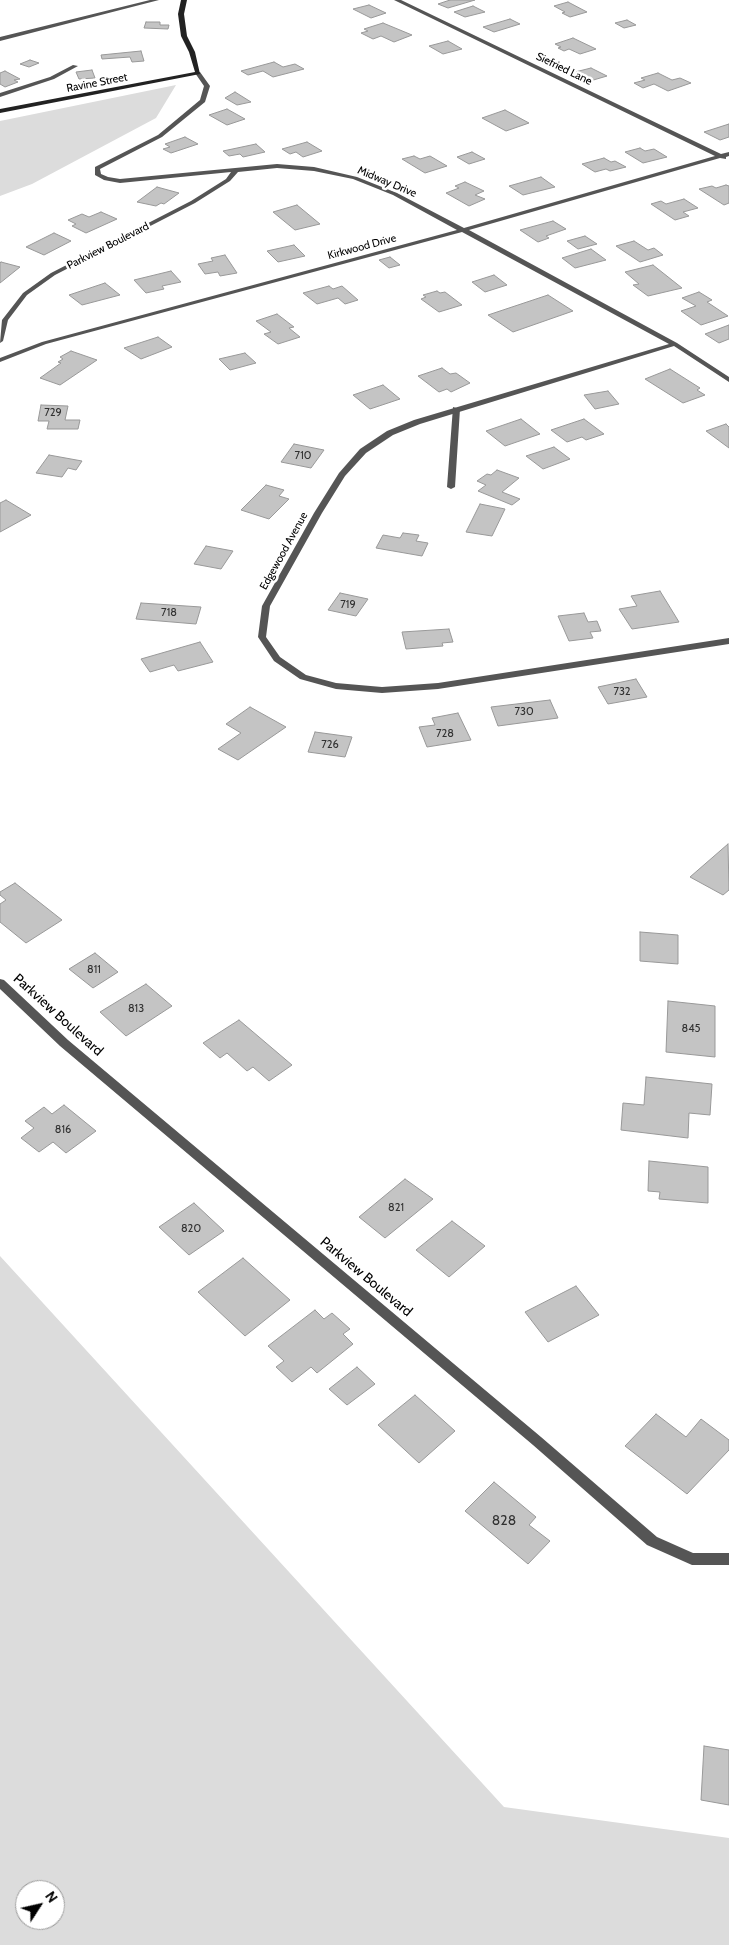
<!DOCTYPE html>
<style>
body{margin:0}
#map{position:relative;width:729px;height:1945px;overflow:hidden;background:#fff;font-family:Cabin,sans-serif}
canvas{display:block}
.north{position:absolute;left:15px;top:1880px;width:50px;height:50px;box-sizing:border-box;background:#fff;border:1px solid #999;border-radius:50%;rotate:55deg;font-size:14px;font-weight:700;line-height:20px;text-align:center;color:#000}
.north::after{content:'';display:block;margin:auto;width:18px;height:22px;background:#000;clip-path:polygon(50% 0,100% 100%,50% 72%,0 100%)}
</style>
<div id="map">
<canvas width="729" height="1945"></canvas>
<div class="north">N</div>
</div>
<script>
const ctx = document.querySelector('canvas').getContext('2d');
ctx.lineJoin = 'round';
function paint(path, color) { ctx.fillStyle = color; ctx.fill(path, 'evenodd'); }
const shape = rows => new Path2D(rows.map(r => 'M' + r).join(''));
function stroke(path, color, width, dash) { ctx.strokeStyle = color; ctx.lineWidth = width; ctx.lineCap = dash ? 'butt' : 'round'; ctx.setLineDash(dash || []); ctx.stroke(path); }
function write(font, color, halo, rows, align = 'center') {
  ctx.font = font + ' Cabin,sans-serif'; ctx.lineWidth = 5; ctx.setLineDash([]); ctx.textBaseline = 'middle'; ctx.strokeStyle = halo; ctx.fillStyle = color; for (const [text, x, y, turn = 0] of rows) {
    ctx.save(); ctx.translate(x, y); ctx.rotate((+turn || 0) * Math.PI / 180); ctx.textAlign = isNaN(turn) ? turn : align; if (halo) ctx.strokeText(text, 0, 0); ctx.fillText(text, 0, 0); ctx.restore();
  }
}
paint(shape([
 [176,85,156,118,32,184,0,196,0,121],
 [0,1256,504,1807,729,1838,729,1945,0,1945],
 [25,1890,55,1890,55,1920,25,1920]
]), '#dcdcdc');
const building = shape([
 [450,0,475,0,448,8,438,4,450,0],
 [568,2,587,12,570,17,562,13,565,12,554,6,568,2],
 [369,5,386,13,371,18,353,9,369,5],
 [473,6,485,12,465,17,454,12,473,6],
 [510,19,520,24,494,32,483,27,510,19],
 [627,20,636,25,624,28,615,23,627,20],
 [146,22,160,22,160,25,169,25,168,29,144,28,146,22],
 [383,23,412,35,394,42,381,36,373,39,361,33,368,31,364,29,383,23],
 [573,38,596,49,580,54,569,49,564,51,558,48,561,47,555,44,573,38],
 [448,41,462,49,443,54,429,46,448,41],
 [141,51,144,61,132,62,130,57,102,59,101,55,141,51],
 [30,60,39,63,29,67,20,64,30,60],
 [274,62,283,67,295,64,304,69,273,77,263,71,248,75,241,71,274,62],
 [591,68,607,76,590,81,575,72,591,68],
 [92,70,95,78,79,79,76,72,92,70],
 [5,71,20,79,14,80,18,82,5,87,0,84,0,73,5,71],
 [658,73,672,80,680,78,691,83,668,91,654,84,643,88,634,83,645,80,641,78,658,73],
 [235,92,251,102,237,105,225,98,235,92],
 [227,109,245,119,227,125,209,115,227,109],
 [505,110,529,123,506,131,482,118,505,110],
 [729,124,729,137,720,140,704,132,729,124],
 [185,137,198,144,171,153,163,149,170,147,165,144,185,137],
 [307,142,322,151,303,157,296,152,290,154,282,149,307,142],
 [256,144,265,152,243,157,240,154,229,156,223,151,256,144],
 [640,148,645,151,654,149,667,157,643,163,625,152,640,148],
 [472,152,485,159,469,164,457,157,472,152],
 [414,156,420,159,430,156,447,166,425,173,402,159,414,156],
 [604,158,611,162,615,161,626,167,610,171,606,169,595,172,582,164,604,158],
 [541,177,555,187,523,195,509,186,541,177],
 [465,182,484,191,475,195,485,199,469,206,446,193,459,188,455,186,465,182],
 [726,185,729,186,729,203,724,205,699,189,712,186,716,188,726,185],
 [157,187,179,193,164,204,161,203,156,206,137,202,157,187],
 [684,199,698,208,683,212,689,216,675,220,651,204,661,201,666,204,684,199],
 [297,205,320,224,295,230,273,212,297,205],
 [101,212,117,219,86,233,72,226,76,224,68,220,82,214,89,217,101,212],
 [553,221,566,229,546,236,549,238,538,242,520,230,553,221],
 [54,233,71,241,44,255,26,247,54,233],
 [585,236,597,244,578,249,567,241,585,236],
 [634,241,648,250,654,248,663,255,640,262,616,246,634,241],
 [294,245,305,256,278,262,267,251,294,245],
 [591,249,606,260,575,268,562,258,591,249],
 [225,255,237,273,220,276,218,272,205,274,198,264,213,261,211,258,225,255],
 [390,257,400,265,389,268,379,260,390,257],
 [1,262,20,267,0,283,0,263,1,262],
 [653,265,682,288,648,296,633,285,639,284,625,272,653,265],
 [171,271,181,282,162,286,164,289,146,293,134,280,171,271],
 [494,275,507,285,485,292,472,282,494,275],
 [105,283,120,295,82,305,69,295,105,283],
 [329,286,333,289,342,286,358,300,345,304,338,298,317,304,303,293,329,286],
 [437,291,440,293,445,292,462,305,439,312,421,299,426,297,423,295,437,291],
 [699,292,712,300,707,302,728,316,701,325,681,311,696,306,682,298,699,292],
 [548,295,573,311,513,332,488,315,548,295],
 [277,314,294,327,289,328,300,337,278,344,264,334,271,332,256,321,277,314],
 [729,325,729,339,719,343,705,334,729,325],
 [158,337,172,347,141,359,124,348,158,337],
 [71,351,97,360,60,385,40,378,61,363,58,362,63,359,60,357,71,351],
 [245,353,256,363,230,370,219,359,245,353],
 [442,368,450,374,456,373,470,383,451,392,447,389,439,392,418,376,442,368],
 [670,369,700,388,697,390,705,395,683,403,645,379,670,369],
 [383,385,400,399,370,409,353,395,383,385],
 [608,391,619,404,595,409,584,395,608,391],
 [41,405,68,406,65,420,80,420,78,429,47,429,49,421,38,421,41,405],
 [521,419,540,434,505,446,486,431,521,419],
 [584,419,604,434,586,440,582,437,567,442,551,430,584,419],
 [726,424,729,427,729,448,706,431,726,424],
 [294,444,324,450,311,468,281,462,294,444],
 [554,447,570,459,543,469,526,456,554,447],
 [49,455,82,461,76,470,68,468,62,477,36,473,49,455],
 [497,470,519,478,502,492,520,499,512,505,478,491,486,485,477,481,487,474,491,475,497,470],
 [266,485,284,490,279,496,289,499,269,519,241,510,266,485],
 [6,500,31,515,0,532,0,503,6,500],
 [480,504,505,509,492,536,466,532,480,504],
 [403,533,419,535,416,541,428,543,422,556,376,548,383,535,400,538,403,533],
 [206,546,233,551,221,569,194,564,206,546],
 [660,591,679,622,632,629,619,609,637,606,631,596,660,591],
 [340,593,368,599,356,616,328,610,340,593],
 [141,603,201,607,196,624,136,619,141,603],
 [584,613,588,622,597,621,601,631,590,632,593,638,569,641,558,616,584,613],
 [449,629,453,642,442,643,443,646,406,649,402,632,449,629],
 [200,642,213,662,178,671,174,665,150,672,141,659,200,642],
 [636,679,647,697,608,704,598,687,636,679],
 [550,700,558,718,498,726,491,707,550,700],
 [250,707,286,727,238,760,218,749,241,733,226,724,250,707],
 [458,713,471,740,427,747,419,727,435,725,432,718,458,713],
 [315,732,352,737,345,757,308,752,315,732],
 [728,844,729,890,723,895,690,877,728,844],
 [15,883,62,920,26,943,0,922,0,904,6,900,0,895,0,892,15,883],
 [640,932,678,935,678,964,640,961,640,932],
 [95,953,118,972,93,988,69,969,95,953],
 [146,984,172,1006,126,1036,100,1012,146,984],
 [668,1001,715,1006,715,1057,666,1052,668,1001],
 [239,1020,292,1065,269,1081,253,1067,247,1071,227,1053,220,1058,203,1043,239,1020],
 [646,1077,712,1084,710,1115,689,1113,688,1138,621,1130,623,1103,644,1105,646,1077],
 [64,1105,96,1131,66,1153,53,1142,39,1152,21,1138,34,1128,25,1121,44,1107,52,1114,64,1105],
 [649,1161,708,1167,708,1203,659,1199,660,1192,648,1191,649,1161],
 [405,1179,433,1199,385,1238,359,1217,405,1179],
 [194,1203,224,1231,189,1255,159,1227,194,1203],
 [452,1221,485,1246,449,1277,416,1250,452,1221],
 [243,1258,290,1300,245,1336,198,1292,243,1258],
 [576,1286,599,1315,548,1342,525,1312,576,1286],
 [315,1310,324,1319,332,1313,350,1329,343,1334,353,1344,317,1373,311,1367,292,1382,276,1367,284,1361,268,1346,315,1310],
 [357,1367,375,1384,347,1405,329,1389,357,1367],
 [415,1395,455,1431,419,1463,378,1425,415,1395],
 [656,1414,686,1437,701,1419,729,1440,729,1450,687,1494,625,1446,656,1414],
 [494,1482,536,1517,529,1525,550,1541,528,1564,465,1511,494,1482],
 [704,1746,729,1750,729,1805,701,1800,704,1746]
]);
paint(building, '#c4c4c4');
stroke(building, '#999', 1);
paint(shape([
 [73,65,78,66,54,79,0,97,0,93,50,77,73,65],
 [453,407,460,409,455,487,451,489,447,487,453,407]
]), '#555');
paint(shape([
 [150,0,159,0,0,41,0,37,150,0],
 [394,0,401,0,721,154,729,152,729,156,726,157,726,159,720,158,469,230,677,343,729,377,729,382,674,346,420,424,393,435,366,453,345,476,322,513,270,606,266,637,280,657,306,675,336,683,382,687,438,683,729,638,729,644,438,689,382,693,336,689,300,679,274,661,258,637,262,606,314,513,339,473,360,449,387,431,414,420,669,344,462,232,46,344,0,362,0,358,42,342,457,230,393,195,353,179,314,171,277,168,238,172,230,181,195,203,55,275,27,295,8,320,3,341,0,343,2,320,23,293,51,273,191,201,226,179,231,172,120,183,104,180,95,175,95,167,158,135,200,100,204,86,195,73,196,72,200,72,210,86,205,102,162,137,100,169,101,174,108,177,120,179,277,164,314,167,357,177,397,193,464,228,715,156,394,0],
 [0,979,4,980,68,1040,541,1437,657,1537,693,1553,729,1553,729,1565,692,1565,647,1545,533,1445,60,1046,0,989,0,979]
]), '#555');
paint(shape([
 [181,0,187,0,184,14,187,36,195,52,200,74,0,113,0,109,195,72,189,52,181,36,178,14,181,0]
]), '#222');
write('11px', '#000', '#fff', [
 ["Siefried Lane",564,69,26],
 ["Ravine Street",97,83,-11],
 ["Midway Drive",387,182,23],
 ["Parkview Boulevard",108,246,-27],
 ["Kirkwood Drive",362,247,-15],
 ["Edgewood Avenue",284,551,-61]
]);
write('11px', '#313131', null, [
 ["729",53,413],
 ["710",303,456],
 ["719",348,605],
 ["718",169,613],
 ["732",622,692],
 ["730",524,712],
 ["728",445,734],
 ["726",330,745],
 ["811",94,970],
 ["813",136,1009],
 ["845",691,1029],
 ["816",63,1130],
 ["821",396,1208],
 ["820",191,1229]
]);
write('14px', '#000', '#fff', [
 ["Parkview Boulevard",58,1015,42],
 ["Parkview Boulevard",366,1277,40]
]);
write('14px', '#313131', null, [
 ["828",504,1521]
]);
</script>
